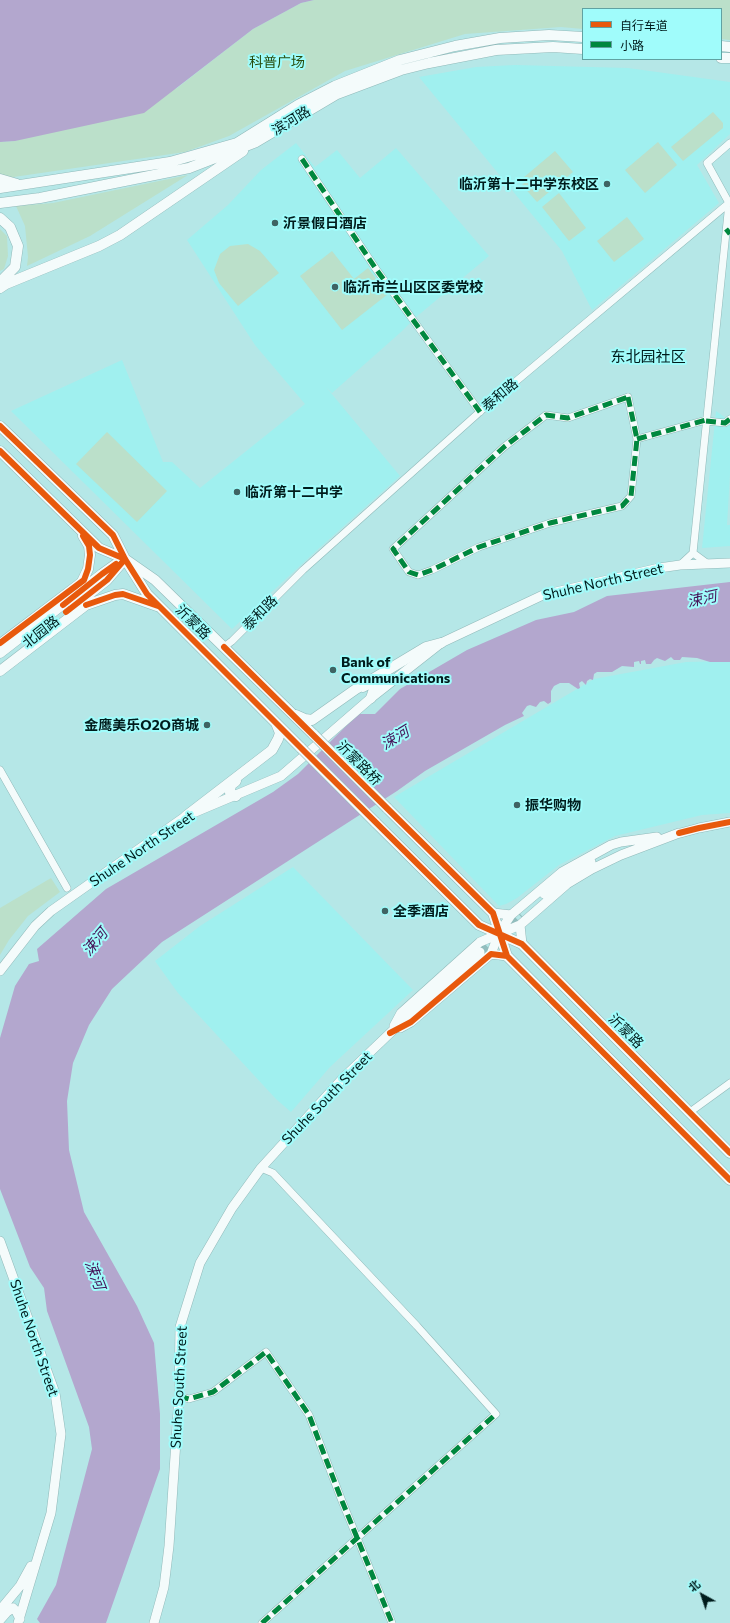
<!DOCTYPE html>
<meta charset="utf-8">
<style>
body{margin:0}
#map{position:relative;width:730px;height:1623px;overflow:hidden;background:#b5e7e7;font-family:Commissioner,"Noto Sans SC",sans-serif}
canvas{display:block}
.legend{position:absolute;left:582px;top:8px;width:140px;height:52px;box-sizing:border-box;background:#a0fcfb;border:1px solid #60a2a2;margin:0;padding:5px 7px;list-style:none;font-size:12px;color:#001c1c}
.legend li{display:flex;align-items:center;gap:8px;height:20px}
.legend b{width:20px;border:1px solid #60a2a2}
.north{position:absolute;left:682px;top:1575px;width:40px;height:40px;-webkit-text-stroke:3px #a0fcfb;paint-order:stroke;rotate:320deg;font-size:11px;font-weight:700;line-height:16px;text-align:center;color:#001c1c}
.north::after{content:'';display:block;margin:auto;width:14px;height:18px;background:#001c1c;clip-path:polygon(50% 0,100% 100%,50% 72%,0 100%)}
</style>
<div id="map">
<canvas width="730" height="1623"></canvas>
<ul class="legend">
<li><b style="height:5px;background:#e8590c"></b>自行车道</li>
<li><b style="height:5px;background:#00873e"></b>小路</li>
</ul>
<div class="north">北</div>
</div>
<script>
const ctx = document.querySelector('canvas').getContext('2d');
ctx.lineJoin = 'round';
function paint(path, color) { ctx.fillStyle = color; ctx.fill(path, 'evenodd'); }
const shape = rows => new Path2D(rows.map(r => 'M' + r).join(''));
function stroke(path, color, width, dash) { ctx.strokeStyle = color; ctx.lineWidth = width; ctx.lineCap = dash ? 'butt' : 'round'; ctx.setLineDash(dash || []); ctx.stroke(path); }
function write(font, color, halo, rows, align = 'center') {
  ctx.font = font + ' Commissioner,"Noto Sans SC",sans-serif'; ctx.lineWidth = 4; ctx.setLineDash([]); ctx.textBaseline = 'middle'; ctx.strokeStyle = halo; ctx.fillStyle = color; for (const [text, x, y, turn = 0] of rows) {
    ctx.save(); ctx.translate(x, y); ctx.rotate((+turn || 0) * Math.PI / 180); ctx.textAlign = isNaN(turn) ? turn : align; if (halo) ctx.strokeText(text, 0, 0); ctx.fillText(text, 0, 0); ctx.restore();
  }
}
paint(shape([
 [515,65,628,68,730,82,730,134,697,165,719,203,592,310,562,251,419,77,476,67],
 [296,143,315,167,337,150,360,178,396,148,489,256,415,318,401,332,332,393,326,387,400,476,317,550,232,629,11,411,122,360,163,462,172,462,200,488,305,404,255,345,187,240,228,205,261,170],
 [716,411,730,421,730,474,727,525,730,525,730,546,702,548],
 [730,661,730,813,702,815,615,836,559,865,517,898,506,904,499,906,394,797,594,679,686,662],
 [293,867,413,990,330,1067,291,1112,276,1099,178,993,155,961,200,926]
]), '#a0f0ef');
paint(shape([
 [314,0,730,0,730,40,721,39,721,9,583,9,583,29,561,27,465,34,345,71,229,136,185,152,0,179,0,142,15,141,177,88,253,29,301,3],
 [713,112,723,123,723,128,683,161,671,147],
 [658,142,677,165,645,193,625,170],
 [555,151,573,172,537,202,522,185,526,181,523,178],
 [188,175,90,236,27,266,28,257,25,226,16,206,53,203],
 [559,193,586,228,569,241,542,207],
 [627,217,644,239,614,262,597,241],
 [0,229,7,236,8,256,4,269,0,271],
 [248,244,260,251,279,273,238,306,219,283,214,270,220,254,230,246],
 [332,251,354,279,368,268,388,294,342,330,300,276],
 [107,432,167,491,137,522,76,464],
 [51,878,60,892,28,916,9,940,0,955,0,908]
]), '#bbe0ca');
paint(shape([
 [0,0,314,0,301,3,253,29,144,113,15,141,0,142],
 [730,582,730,662,710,662,697,658,682,657,680,660,674,660,671,657,665,661,657,658,654,660,651,664,646,664,645,660,641,661,641,664,640,664,639,661,634,662,634,667,622,666,612,672,597,672,594,674,593,680,590,679,587,681,586,685,582,681,579,683,580,688,578,689,569,683,560,683,554,686,551,691,551,702,548,704,544,701,540,702,536,707,530,705,527,706,522,713,524,716,505,725,425,771,397,791,162,942,112,989,89,1025,73,1063,67,1101,69,1150,84,1212,137,1306,154,1343,160,1414,160,1469,106,1623,40,1623,37,1619,56,1585,92,1449,89,1427,47,1311,44,1288,30,1267,0,1189,0,1038,15,986,29,964,39,961,37,949,106,889,273,792,298,774,358,714,375,714,400,689,467,650,536,620,574,612,607,596]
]), '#b3a7ce');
stroke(shape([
 [480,952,520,914]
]), '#91bebe', 9, [9, 4.5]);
const minor = shape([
 [302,159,376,269,480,412],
 [628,397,637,439,631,496,622,506,550,523,479,547,432,570,418,575,409,572,393,549,504,447,546,415,568,418,628,397],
 [706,421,725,423,730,419],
 [637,439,706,420],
 [693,553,708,564],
 [680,565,693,553,729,203],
 [224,647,232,641,303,570,483,409,729,203,707,163,730,143],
 [0,770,67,888],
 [690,1112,730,1083],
 [261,1168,273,1173,417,1326,496,1414,262,1623],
 [179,1396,189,1399,213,1392,266,1352,309,1415,342,1501,392,1623]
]);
const tertiary = shape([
 [0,643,83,580]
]);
const secondary = shape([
 [673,835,699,828,730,822],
 [544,894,559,882,591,862],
 [493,913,511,915],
 [520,925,522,944],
 [491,954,499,933,511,915,562,872,611,845,621,842,657,837],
 [0,971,35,926,51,911,186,816,281,776,371,698,441,643,543,595,659,568,680,565,730,563],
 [394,1026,401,1013,480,942,520,925,567,884,592,869,621,855,679,833],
 [400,1028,411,1022,491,954,507,956],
 [0,1241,55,1393,61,1434,51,1513,18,1623],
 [0,1610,20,1586,31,1566],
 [0,1620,7,1612,13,1608,16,1611,20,1619],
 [154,1623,164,1587,169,1546,179,1396,180,1327,200,1263,232,1208,261,1168,343,1078,410,1014,480,952]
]);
const primary = shape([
 [721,46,730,47],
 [721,58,730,58],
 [0,179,17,184],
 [0,188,170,162,237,143,298,105,335,86,400,60,455,46,500,38,549,35,583,37],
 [0,203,40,198,189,168,256,142,337,94,401,70,429,63,496,50,553,47,583,49],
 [0,218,10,227,18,246,15,267,0,282],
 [0,288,6,284,99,246,120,235,243,151],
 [0,426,113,535,125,559,147,594,301,748],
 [0,451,99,548,125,559,155,580,314,735],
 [78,590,88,569,90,555,89,546,83,536],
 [74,606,107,580,125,559],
 [0,653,102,574,116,564],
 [0,671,86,605,115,595,123,594,157,606],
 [363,687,370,683,375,686,371,698],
 [296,715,305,719,312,720,356,689,426,647,441,643],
 [236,781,231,785,230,790,230,793,236,796],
 [387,808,493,913,507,956,730,1180],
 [186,816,272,750,278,739,280,733,276,723],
 [375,822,479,925,522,944,730,1153]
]);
stroke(minor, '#90b9b9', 8);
stroke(tertiary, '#90b9b9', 9);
stroke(secondary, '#90b9b9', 10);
stroke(primary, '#90b9b9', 11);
stroke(minor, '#f4fbfb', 7);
stroke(tertiary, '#f4fbfb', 8);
stroke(secondary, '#f4fbfb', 9);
stroke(primary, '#f4fbfb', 10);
const primaryBridge = shape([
 [314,735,387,808],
 [301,748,375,822]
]);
stroke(primaryBridge, '#90b9b9', 11, []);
stroke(primaryBridge, '#f4fbfb', 10);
stroke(shape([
 [302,159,376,269,480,412],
 [726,229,730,234],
 [628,397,637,439,631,496,622,506,550,523,479,547,432,570,418,575,409,572,393,549,504,447,546,415,568,418,628,397],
 [706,421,725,423,730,419],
 [637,439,706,420],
 [179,1396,189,1399,213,1392,266,1352,309,1415,342,1501,392,1623],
 [262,1623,496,1414]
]), '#00873e', 5, [10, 5]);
stroke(shape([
 [0,426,113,535,125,559,147,594,301,748,479,925,522,944,730,1153],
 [0,451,99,548,125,559],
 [63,605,102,574,116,564],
 [86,605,115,595,123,594,158,606],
 [66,612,107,580,125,559],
 [0,643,84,580,88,569,90,555,89,546,83,536],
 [224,647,493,913,507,956,730,1180],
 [679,833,699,828,730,822],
 [390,1033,411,1022,491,954,507,956]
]), '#e8590c', 6);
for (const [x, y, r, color] of [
 [607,184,4,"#3f6363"],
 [275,223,4,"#3f6363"],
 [335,287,4,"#3f6363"],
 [237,492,4,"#3f6363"],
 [333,670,4,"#3f6363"],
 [207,725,4,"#3f6363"],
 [517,805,4,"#3f6363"],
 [385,911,4,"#3f6363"]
]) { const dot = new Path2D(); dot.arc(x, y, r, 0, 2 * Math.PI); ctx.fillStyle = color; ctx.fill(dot); stroke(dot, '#a0fcfb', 1.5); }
write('14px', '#294c0d', '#a0fcfb', [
 ["科普广场",277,62]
]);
write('14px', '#001c1c', '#a0fcfb', [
 ["滨河路",291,121,-31],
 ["泰和路",500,395,-40],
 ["Shuhe North Street",603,582,-13],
 ["泰和路",260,613,-45],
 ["沂蒙路",193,622,45],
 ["北园路",41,632,-38],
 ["沂蒙路桥",359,763,45],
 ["Shuhe North Street",142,849,-34],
 ["沂蒙路",626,1031,45],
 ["Shuhe South Street",327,1098,-46],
 ["Shuhe North Street",34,1338,71],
 ["Shuhe South Street",179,1387,-87]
]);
write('bold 14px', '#001c1c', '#a0fcfb', [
 ["临沂第十二中学东校区",599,184,"right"],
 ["沂景假日酒店",283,223],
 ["临沂市兰山区区委党校",343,287],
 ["临沂第十二中学",245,492],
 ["Bank of",341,662],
 ["Communications",341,678],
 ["金鹰美乐O2O商城",199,725,"right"],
 ["振华购物",525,805],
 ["全季酒店",393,911]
], 'left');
write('15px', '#001c1c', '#a0fcfb', [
 ["东北园社区",648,357]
]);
write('italic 15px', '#461459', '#a0fcfb', [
 ["涑河",702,599,-12],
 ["涑河",395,738,-31],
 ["涑河",95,942,-50],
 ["涑河",95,1275,69]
]);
</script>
